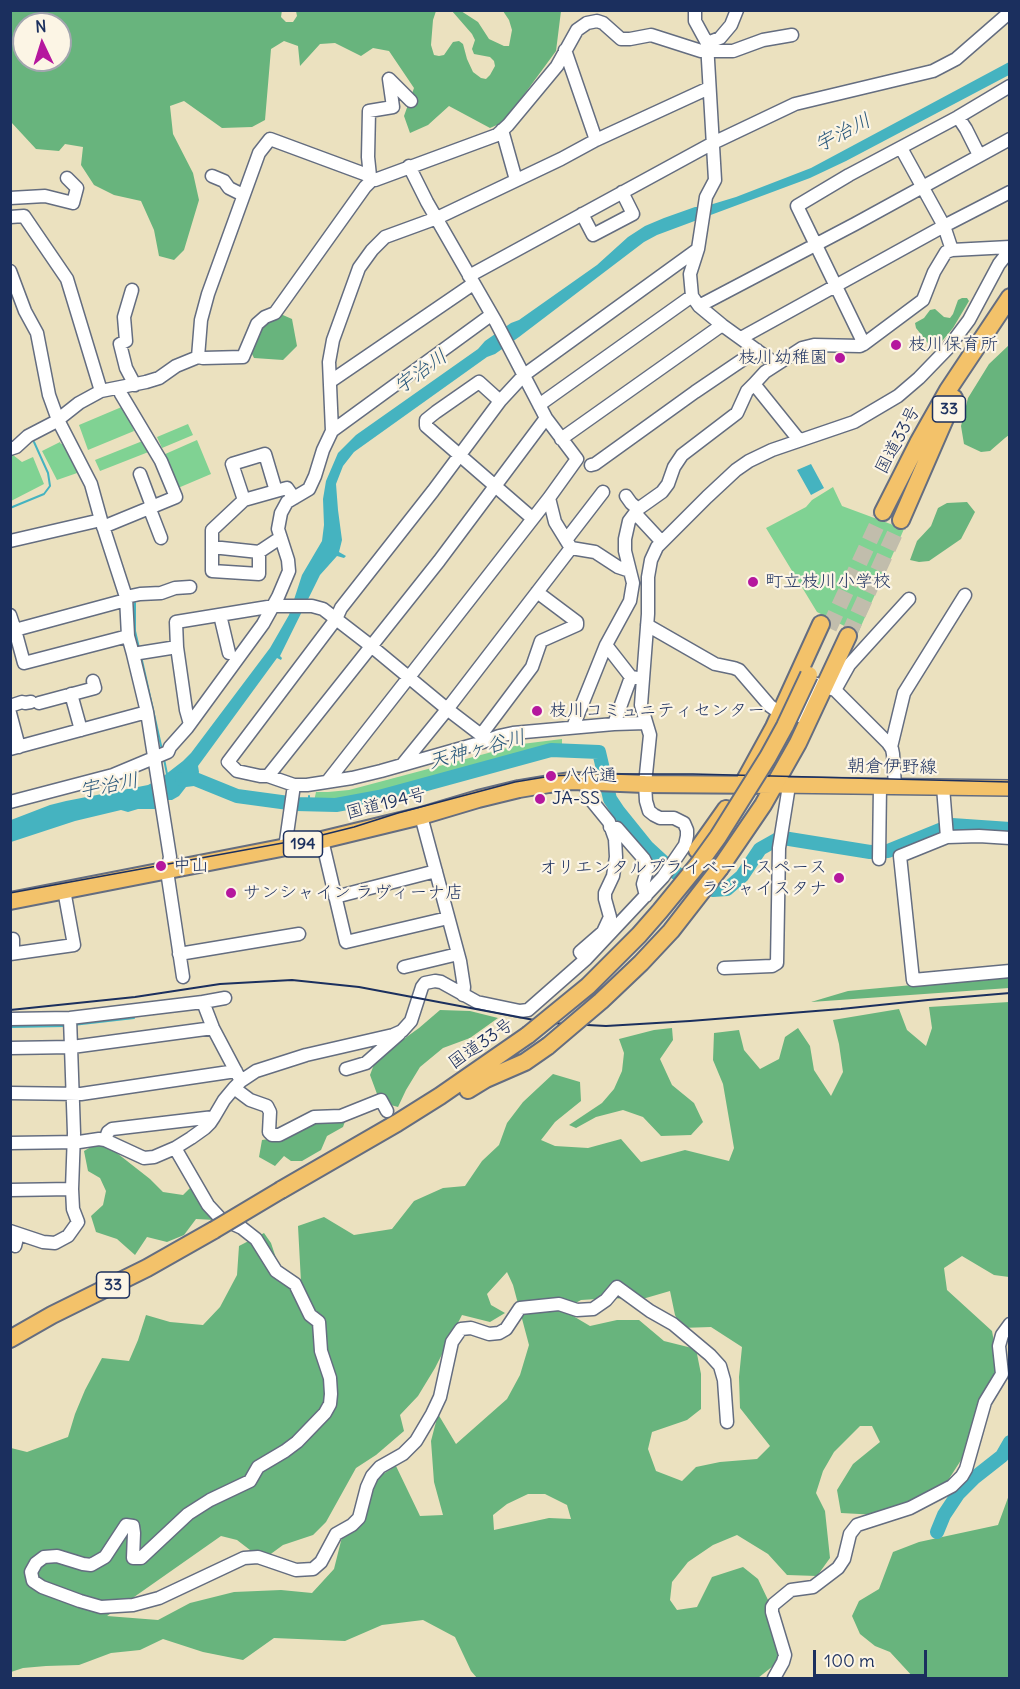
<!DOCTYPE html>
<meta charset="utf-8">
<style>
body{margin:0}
#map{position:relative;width:1020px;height:1689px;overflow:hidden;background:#ebe1bf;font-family:Delius,sans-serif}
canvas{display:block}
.frame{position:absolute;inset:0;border:12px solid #1b2f5e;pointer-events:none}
.north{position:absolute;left:12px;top:12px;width:60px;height:60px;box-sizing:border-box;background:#fcf5e5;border:2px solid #a2a6af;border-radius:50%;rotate:356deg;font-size:16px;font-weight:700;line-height:24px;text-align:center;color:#1b2f5e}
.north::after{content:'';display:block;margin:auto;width:21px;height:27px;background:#b5179e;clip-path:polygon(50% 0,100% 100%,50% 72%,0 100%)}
.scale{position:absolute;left:813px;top:1650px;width:114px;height:27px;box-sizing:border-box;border:3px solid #1b2f5e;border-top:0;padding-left:8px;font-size:18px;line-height:21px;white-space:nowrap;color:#1b2f5e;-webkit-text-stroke:4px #fcf5e5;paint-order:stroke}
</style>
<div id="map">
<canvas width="1020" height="1689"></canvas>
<div class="frame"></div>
<div class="north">N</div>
<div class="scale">100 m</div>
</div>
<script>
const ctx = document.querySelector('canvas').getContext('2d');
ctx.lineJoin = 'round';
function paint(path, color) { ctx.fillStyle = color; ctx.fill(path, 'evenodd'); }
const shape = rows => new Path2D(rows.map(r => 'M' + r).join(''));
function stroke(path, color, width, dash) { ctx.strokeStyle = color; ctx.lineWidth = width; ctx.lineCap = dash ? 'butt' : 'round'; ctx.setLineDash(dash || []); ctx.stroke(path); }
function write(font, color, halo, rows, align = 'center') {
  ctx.font = font + ' Delius,"Klee One",sans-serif'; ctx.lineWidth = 4.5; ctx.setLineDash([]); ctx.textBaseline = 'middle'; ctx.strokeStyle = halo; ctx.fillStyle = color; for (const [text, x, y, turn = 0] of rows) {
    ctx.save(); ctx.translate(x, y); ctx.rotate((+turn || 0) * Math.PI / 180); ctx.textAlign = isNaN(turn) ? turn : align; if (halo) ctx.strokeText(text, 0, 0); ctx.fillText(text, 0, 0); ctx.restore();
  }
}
paint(shape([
 [124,406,134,431,88,450,79,425],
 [188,424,193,435,162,448,157,437],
 [145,440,151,451,100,471,95,460],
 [197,440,211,474,178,488,163,455],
 [60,442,61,444,64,443,80,472,57,480,42,451],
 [13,455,22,462,33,457,44,484,11,501,11,456],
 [833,487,842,506,904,529,858,633,817,612,766,528,806,507,812,500],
 [562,739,562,746,559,747,517,754,367,794,336,801,314,801,316,792,328,792,349,790,522,744]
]), '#80d293');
paint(shape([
 [282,10,281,17,286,22,293,22,297,16,296,11,436,11,433,20,431,45,434,55,439,56,444,55,453,42,459,41,463,44,467,59,473,72,481,78,486,79,490,75,495,66,494,61,490,57,474,54,472,49,475,40,472,34,452,11,461,11,478,22,489,39,504,46,509,46,512,30,509,20,503,11,561,11,556,51,504,122,490,128,449,106,428,125,410,133,404,116,414,88,389,51,373,48,361,56,335,43,320,44,300,66,298,46,284,41,271,49,265,120,252,127,222,128,184,101,170,106,173,134,193,173,199,200,184,250,174,260,159,256,154,230,141,201,114,195,94,185,81,165,83,147,65,144,59,151,36,149,11,122,11,11],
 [24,24,60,24,60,60,24,60],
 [962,298,967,298,969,301,953,328,938,346,931,347,916,328,915,323,924,318,930,310,935,309,944,317,950,318,953,314,958,300],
 [276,312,292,319,297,346,283,360,254,358,250,350,259,322],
 [1009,345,1009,435,1005,438,990,451,981,452,964,444,961,426,968,398,989,364],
 [967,502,975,512,961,539,929,561,919,562,910,560,917,541,931,526,938,508,947,503],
 [1009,976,1009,988,811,1002,848,991],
 [1009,1002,1009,1277,994,1275,962,1256,944,1268,947,1290,992,1331,999,1369,965,1454,943,1488,878,1515,841,1513,837,1490,853,1464,880,1442,872,1426,860,1426,834,1452,823,1471,816,1493,825,1511,830,1558,817,1576,787,1575,768,1554,737,1535,713,1545,688,1562,672,1582,670,1600,677,1610,697,1607,712,1577,743,1567,758,1579,769,1602,778,1643,778,1662,758,1678,477,1678,471,1671,455,1637,423,1620,382,1625,345,1641,274,1638,243,1660,203,1652,163,1639,140,1650,111,1653,79,1665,46,1666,23,1668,11,1672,11,1448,27,1452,68,1437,75,1414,85,1390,102,1358,129,1361,138,1340,146,1315,170,1322,203,1325,220,1307,237,1275,239,1246,264,1233,271,1243,280,1270,301,1282,298,1226,324,1217,354,1235,392,1229,414,1201,443,1188,465,1186,482,1161,499,1145,507,1123,523,1102,553,1074,580,1082,581,1101,555,1122,541,1140,555,1146,588,1148,621,1139,641,1162,685,1150,729,1161,734,1148,723,1084,713,1060,714,1033,739,1030,744,1050,760,1069,779,1059,785,1037,798,1028,810,1046,814,1070,831,1096,843,1072,839,1044,833,1020,899,1009,907,1030,926,1046,932,1028,929,1007],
 [507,1272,513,1285,529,1345,520,1375,507,1399,456,1444,438,1414,431,1441,434,1482,443,1515,420,1516,396,1466,375,1479,356,1519,344,1529,334,1569,312,1593,281,1590,234,1592,190,1603,158,1620,107,1616,221,1536,237,1540,250,1550,268,1556,283,1545,313,1535,326,1522,356,1468,376,1455,404,1431,400,1415,418,1396,435,1368,462,1315,490,1322,505,1313,491,1305,487,1294],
 [670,1291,675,1315,681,1328,711,1327,742,1347,739,1377,740,1408,770,1446,757,1459,720,1462,696,1467,682,1481,656,1471,648,1449,652,1432,687,1420,701,1409,701,1374,696,1349,664,1341,639,1320,617,1320,590,1326,563,1310,581,1300,613,1298,639,1300],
 [528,1494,545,1494,567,1505,571,1519,549,1518,494,1530,493,1515,507,1504],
 [440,1010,470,1011,498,1018,470,1038,443,1048,420,1067,406,1090,398,1107,380,1102,370,1075,376,1059,419,1028],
 [672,1028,673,1040,660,1059,672,1085,694,1103,703,1122,691,1135,661,1136,643,1117,623,1110,596,1117,576,1128,569,1125,602,1103,614,1089,622,1071,624,1053,619,1039,654,1030],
 [348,1113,343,1127,327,1136,321,1150,302,1161,291,1161,284,1156,275,1166,259,1157,262,1140,283,1137,315,1118],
 [96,1144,113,1150,150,1179,163,1192,183,1195,193,1185,215,1220,196,1219,184,1235,167,1242,147,1237,135,1255,117,1239,96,1232,91,1216,103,1205,106,1191,100,1178,88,1171,84,1151],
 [1009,1495,1009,1678,914,1678,890,1652,875,1646,860,1634,852,1616,859,1601,879,1589,893,1552,919,1542,998,1525]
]), '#68b47d');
paint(shape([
 [1009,62,1009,75,846,161,810,178,657,235,644,242,519,337,495,354,487,357,354,452,343,466,336,484,338,510,342,540,339,552,346,556,344,558,337,556,320,575,280,656,282,658,281,660,277,658,198,766,199,772,194,786,186,787,179,796,172,800,167,800,157,809,138,809,128,812,121,810,75,821,11,842,11,820,50,805,66,801,148,785,161,778,183,761,191,753,270,648,289,615,302,575,322,541,324,525,323,499,326,481,338,453,356,435,478,349,485,341,511,323,519,320,597,265,628,237,645,226,664,218,695,207,703,207,736,197,811,168],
 [811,464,824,488,811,495,797,470]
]), '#45b3c0');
stroke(shape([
 [10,508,44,494,50,486,48,473,34,442],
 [135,603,135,631,139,648],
 [141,656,162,750],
 [164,759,167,774],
 [309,804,309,796],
 [73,1025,134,1018,134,1016],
 [10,1027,65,1026]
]), '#45b3c0', 2);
stroke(shape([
 [182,779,195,779,237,796,296,804,336,805,379,797,551,750,599,752,610,799,618,811,647,847,673,871,698,886,713,890,727,889,742,876,760,849,776,840,783,838,870,852,888,851,952,825,1010,829],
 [937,1532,944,1515,958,1494,974,1478,1002,1456,1010,1442]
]), '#45b3c0', 14);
stroke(shape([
 [829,628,883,512],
 [848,636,901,520]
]), '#c1bdac', 16, [16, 8]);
const minor = shape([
 [695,10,695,21,707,43],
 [737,10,731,25,720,38,707,43,715,180,706,197,698,249,690,274,692,296,699,306,722,325,776,364],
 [565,50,596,140],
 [958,117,1010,86],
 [502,130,516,180],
 [901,148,944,226,952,250],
 [212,176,224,181,229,188,243,195],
 [370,176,368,157,369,111,393,107,389,79,411,101],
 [10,198,45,196,73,203,77,188,67,178],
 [582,214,593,235,633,214,622,192],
 [10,217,24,216,67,279,101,391],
 [10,271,25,311,37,333,49,395,58,420,91,484,101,520,126,597,128,636,133,654,147,712,170,857,167,871,183,977],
 [469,276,713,143,795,104,933,71,956,59,1010,12],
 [132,290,124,317,126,341,120,344,126,368,135,385],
 [699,306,855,224,1010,139],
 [741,338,944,226,1010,192],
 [864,344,797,206,849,175,958,117,966,129,979,155],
 [198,357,201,320,208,294,259,153,270,139,370,176,372,180],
 [331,381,473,284],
 [500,401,433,491,341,608,336,619,228,762,237,771,260,776,268,776,294,785,307,785,352,778,381,771,483,742,499,736,513,733,614,724,646,723],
 [539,405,692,296],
 [332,431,491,315],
 [561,439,722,325],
 [799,440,754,384,765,372,802,348,814,345,860,346,864,344,923,300,934,272,946,252,952,250,1010,247],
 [10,449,16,447,28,436,55,422,79,403,101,391,146,382,159,378,176,366,198,357,203,358,243,357,257,324,265,317,275,313,365,187,372,180,375,180,497,135,508,125,557,66,577,30,587,23,597,21,603,23,621,39,630,39,651,35,701,51,733,51,763,40,792,35],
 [591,465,595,464,695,392,757,350],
 [140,474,152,506],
 [626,496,631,503,638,509],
 [549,498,555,522,571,548,595,552,618,567,630,571],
 [244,500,276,491],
 [149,507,161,538],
 [635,513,661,541],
 [532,518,426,426,426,420,436,412,479,382,500,401,524,375,698,249],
 [103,527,176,497,161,461,121,394,120,389],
 [280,538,259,552,259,574,212,571,212,530,244,500,232,464,265,454,276,491,287,488,294,498],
 [566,540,603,492],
 [10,541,101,520],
 [212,547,259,552],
 [126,597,140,594,161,593,175,588,190,587],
 [10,615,15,630,126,600],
 [220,615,229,653],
 [647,625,715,664,734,668,739,670,770,706,780,713,798,716,801,714,804,701,813,683,835,690,888,743,892,749,893,754,895,786],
 [10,631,15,630,24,663,128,636],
 [606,645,631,677,643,679],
 [177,647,186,710,190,724],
 [133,654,177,647,176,622,274,606,312,606,323,609,371,646,447,709,481,735,483,742],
 [835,690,849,665,909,599],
 [71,694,81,730],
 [39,703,95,688,93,681],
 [10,706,22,702,25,703,31,702],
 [10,713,19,747],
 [614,724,631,677],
 [573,727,606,645,630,601,633,583,625,551,625,539,629,521,638,509,662,492,668,484,674,467,682,455,737,413,747,391,754,384],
 [481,735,532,667,541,641,577,625,577,622,537,592],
 [891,747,904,693,965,595],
 [10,749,147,712],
 [402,765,445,712,571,548],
 [268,776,439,561,546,418],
 [327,782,549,498,577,459,546,418,496,322,427,202,409,166],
 [586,782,587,795,609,822,615,839,616,857,613,876,605,893,605,899,610,917,603,932,580,952,586,959],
 [943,787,947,837],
 [10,802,113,775,168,752,170,747,187,728,263,624,278,597,289,571,288,560,278,529,281,513,287,502,309,489,315,476,323,450,332,431,329,362,333,340,359,268,372,250,385,237,437,218,561,159,596,140,709,88],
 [421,816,460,961,464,987,463,995],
 [610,827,617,828,644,859,648,867,643,884,646,896],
 [1010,838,979,836,947,837,900,856,913,980,1010,971],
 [322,840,346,942,448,918],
 [285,848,294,785],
 [879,859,880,786],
 [335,897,436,871],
 [13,953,13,939],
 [10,954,74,945,64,890],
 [179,954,299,934],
 [404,967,458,954],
 [724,968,772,966,777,963,779,848,788,792,788,785],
 [203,1002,225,998],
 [10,1019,70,1018,203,1002,213,1028,241,1081],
 [10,1048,72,1047,213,1028],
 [346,1069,366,1063,399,1034],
 [234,1088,250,1100,267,1106,270,1112,269,1132,272,1135,279,1135,314,1117,341,1116,381,1100,387,1111],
 [10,1093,81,1094,236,1071],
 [105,1140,108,1132,112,1129,214,1117,224,1100,234,1088,241,1081,256,1071,306,1055,393,1035,402,1031,411,1021,422,987,425,983,435,981,441,982,477,1002,520,1011,528,1010,586,959,663,877,685,845,687,836,687,830,684,823,674,818,660,818,654,815,649,811,646,801,645,784,650,735,641,705,648,614,648,577,651,560,657,547,707,497,736,470,749,461,772,450,854,422,898,396,919,378,948,348,969,320,999,264,1010,250],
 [10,1143,79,1142,99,1139,105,1140,144,1158,154,1157,175,1148,208,1205,220,1218,242,1228,256,1239,276,1271,295,1284,310,1315,319,1322,321,1351,330,1378,331,1394,330,1404,325,1413,297,1442,285,1451,258,1467,250,1481,210,1500,188,1514,141,1558,133,1558,134,1533,133,1526,126,1525,105,1557,91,1565,83,1564,57,1556,44,1557,36,1563,31,1572,33,1581,42,1587,80,1601,101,1607,133,1605,159,1598,244,1558,258,1557,296,1570,313,1569,321,1562,336,1534,352,1525,359,1518,367,1487,372,1476,380,1467,403,1454,416,1441,432,1414,440,1397,452,1342,461,1329,471,1328,489,1334,499,1333,506,1329,520,1308,559,1304,577,1310,593,1309,606,1300,617,1287,650,1311,673,1324,710,1355,720,1366,724,1380,727,1422],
 [175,1148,191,1138,205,1128,210,1123,214,1117],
 [10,1190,72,1189,74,1133,70,1018],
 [10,1231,43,1242,55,1243,68,1236,78,1222,73,1209,72,1189],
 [15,1246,18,1234],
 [774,1678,783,1662,785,1655,772,1612,772,1607,774,1604,791,1590,813,1587,838,1568,844,1559,850,1534,857,1525,910,1508,952,1486,962,1476,966,1469,985,1402,1002,1374,999,1346,1002,1335,1010,1324]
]);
const major = shape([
 [775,785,1010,788]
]);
const highway = shape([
 [883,512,918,443,948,390,1010,297],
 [901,520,954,398],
 [745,780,774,727,821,624],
 [697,850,726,809],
 [720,868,763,805,798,743,848,636],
 [10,901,322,840,421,816,478,799,519,789,549,784,572,781,645,784,775,785],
 [468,1090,486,1079,525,1062,548,1046],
 [281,1190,397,1123,440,1096,528,1035],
 [10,1339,52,1315,147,1268,214,1230]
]);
stroke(minor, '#646d80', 15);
stroke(major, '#646d80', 18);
stroke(highway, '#646d80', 20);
stroke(minor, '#fff', 12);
stroke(major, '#f3c26a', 15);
stroke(highway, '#f3c26a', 16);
stroke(shape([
 [10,893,310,838,354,827,398,813,515,782,551,776,592,774,693,774,1010,782]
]), '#1b2f5e', 1.5);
stroke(shape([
 [10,1010,135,997,220,984,292,980,359,987,550,1023,606,1026,690,1021,841,1009,928,1000,1010,993]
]), '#1b2f5e', 2);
const highwayBridge = shape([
 [528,1035,588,986,639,935,660,911,700,862,718,837,768,757,785,726,809,675],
 [548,1046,601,1001,641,963,671,931,720,868],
 [214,1230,281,1190]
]);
stroke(highwayBridge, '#646d80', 20, []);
stroke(highwayBridge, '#f3c26a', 16);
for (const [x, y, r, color] of [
 [896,345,6,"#b5179e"],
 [840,358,6,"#b5179e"],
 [753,582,6,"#b5179e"],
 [537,711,6,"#b5179e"],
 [551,776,6,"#b5179e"],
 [540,799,6,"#b5179e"],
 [161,866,6,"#b5179e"],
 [839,878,6,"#b5179e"],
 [231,893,6,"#b5179e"]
]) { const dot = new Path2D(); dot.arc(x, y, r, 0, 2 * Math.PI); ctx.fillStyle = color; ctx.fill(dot); stroke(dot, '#fcf5e5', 2); }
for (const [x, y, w] of [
 [949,409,33],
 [303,844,39],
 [113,1285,33]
]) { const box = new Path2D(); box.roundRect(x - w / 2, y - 13, w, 26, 4.5); ctx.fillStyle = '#fcf5e5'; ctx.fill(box); stroke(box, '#1b2f5e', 1.5); }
write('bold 16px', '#1b2f5e', null, [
 ["33",949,409],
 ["194",303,844],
 ["33",113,1285]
]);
write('18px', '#1b2f5e', '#fcf5e5', [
 ["枝川保育所",908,345],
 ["枝川幼稚園",828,358,"right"],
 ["町立枝川小学校",765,582],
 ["枝川コミュニティセンター",549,711],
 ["八代通",563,776],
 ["JA-SS",552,799],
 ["中山",173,866],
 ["オリエンタルプライベートスペース",827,868,"right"],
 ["ラジャイスタナ",827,889,"right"],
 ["サンシャイン ラヴィーナ店",243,893]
], 'left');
write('18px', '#1b2f5e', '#fcf5e5', [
 ["国道33号",898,440,-62],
 ["朝倉伊野線",892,767,1],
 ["国道194号",386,804,-14],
 ["国道33号",481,1044,-35]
]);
write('italic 20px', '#28577b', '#fcf5e5', [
 ["宇治川",843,133,-27],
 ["宇治川",421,372,-36],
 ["天神ヶ谷川",477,750,-15],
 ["宇治川",109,786,-11]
]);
</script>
